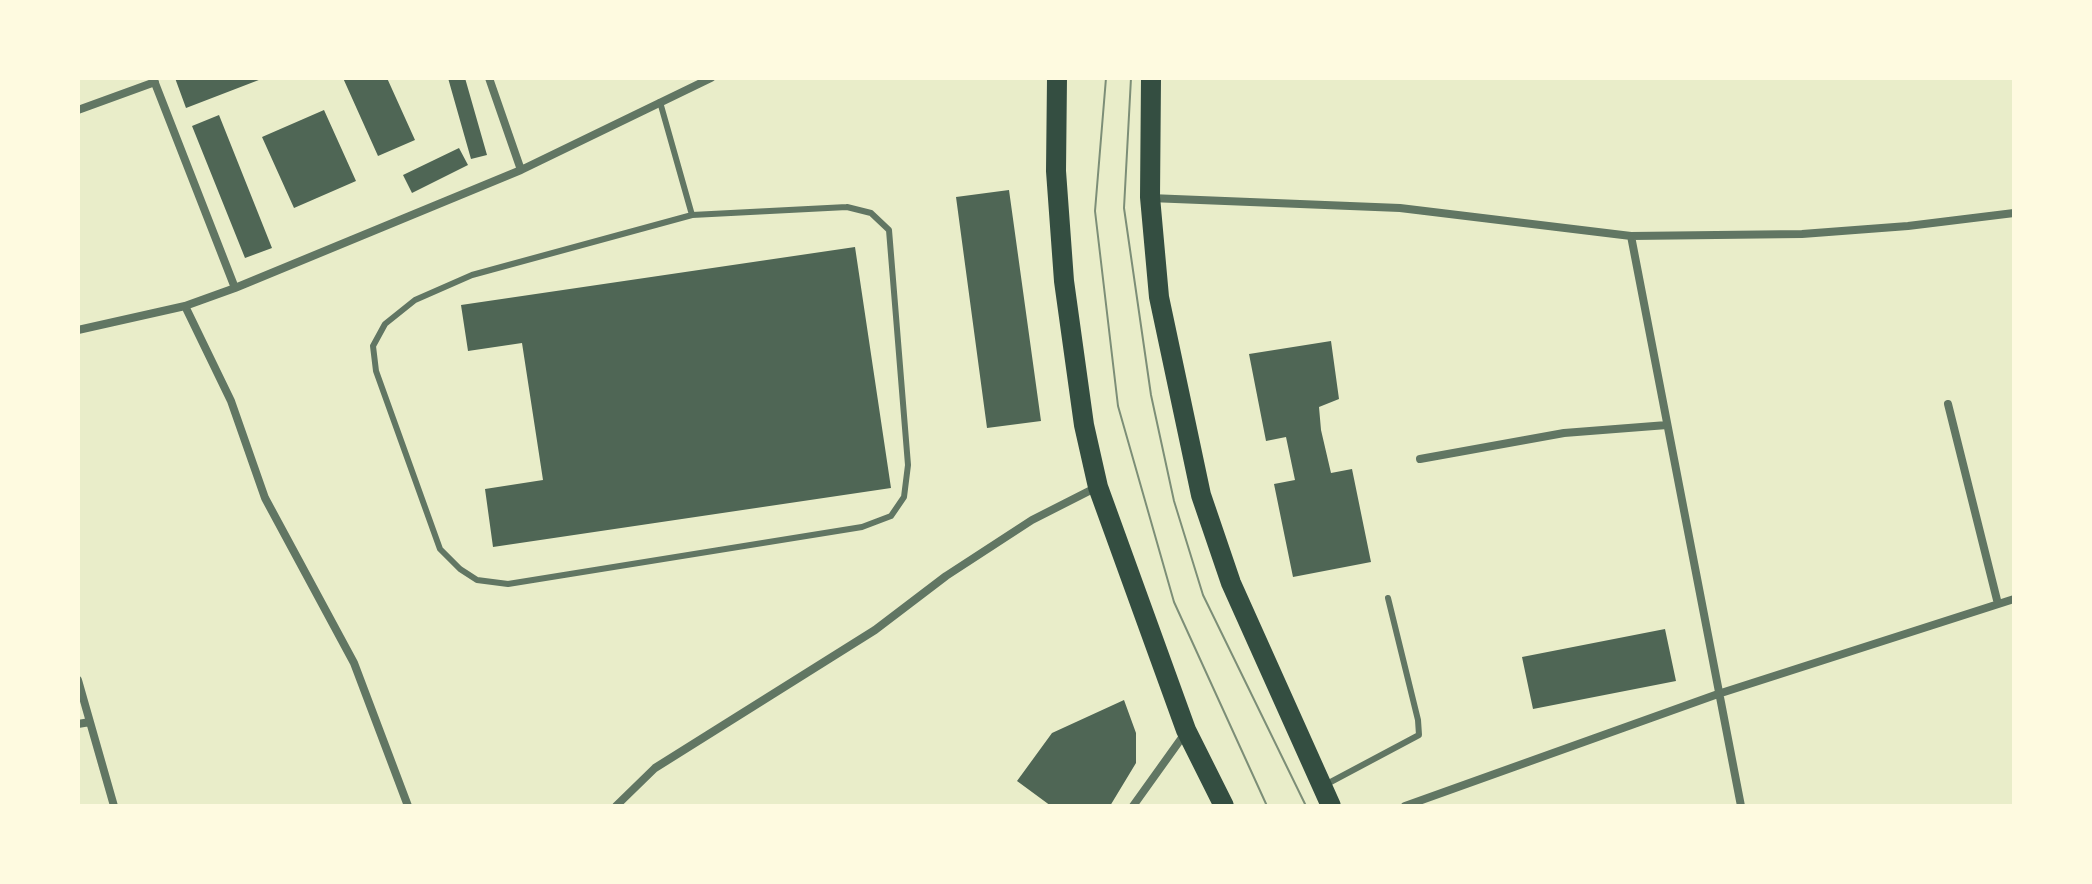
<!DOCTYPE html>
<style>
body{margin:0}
#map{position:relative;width:2092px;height:884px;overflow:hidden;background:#e9edc9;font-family:Mulish,sans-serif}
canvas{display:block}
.frame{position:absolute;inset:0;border:80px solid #fefae0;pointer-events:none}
</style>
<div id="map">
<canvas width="2092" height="884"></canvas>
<div class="frame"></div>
</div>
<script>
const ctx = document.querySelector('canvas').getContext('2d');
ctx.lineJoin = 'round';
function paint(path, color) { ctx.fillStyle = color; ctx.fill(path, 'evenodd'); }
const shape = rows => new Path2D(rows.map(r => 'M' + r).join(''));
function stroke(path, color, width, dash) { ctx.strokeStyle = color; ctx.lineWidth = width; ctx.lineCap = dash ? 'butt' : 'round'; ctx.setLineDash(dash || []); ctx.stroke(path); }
paint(shape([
 [175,78,264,78,186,108],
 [343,78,387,78,415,140,378,156],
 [448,78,465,78,487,155,471,159],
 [324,110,356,181,294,208,262,137],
 [219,115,272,248,245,258,192,126],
 [459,148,468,165,412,193,403,175],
 [1009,190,1041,421,987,428,956,197],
 [855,247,891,488,493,547,485,489,543,480,522,343,468,351,461,305],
 [1331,341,1339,399,1319,407,1321,430,1331,473,1352,469,1371,562,1293,577,1274,484,1295,480,1286,437,1266,441,1249,354],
 [1665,629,1676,681,1533,709,1522,657],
 [1124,700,1136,733,1136,763,1110,806,1051,806,1017,781,1052,733]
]), '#4f6655');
stroke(shape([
 [660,102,692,215],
 [847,207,871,213,889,230,908,465,904,497,891,516,862,527,508,584,477,580,460,569,440,549,376,371,373,346,385,324,415,300,472,275,692,215,847,207],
 [1325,785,1419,735,1418,720,1388,598]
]), '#617663', 6);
stroke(shape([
 [153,78,235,288],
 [489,78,521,170],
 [78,110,155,82],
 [1150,198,1400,208,1631,236,1802,234,1908,226,2014,213],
 [1631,236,1741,806],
 [185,306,231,401,265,498,354,663,408,806],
 [78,330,185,306,235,288,521,170,711,78],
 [1948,404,1998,604],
 [1420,459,1564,433,1667,425],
 [78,680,114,806],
 [78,724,90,722],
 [616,806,655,768,875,630,946,576,1032,520,1097,487],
 [1133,806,1186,732],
 [1405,806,1718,694,2014,599]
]), '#617663', 8);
stroke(shape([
 [1057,78,1056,171,1064,281,1084,425,1098,487,1186,730,1224,806],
 [1151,78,1150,197,1159,297,1201,495,1231,583,1331,806]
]), '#344e41', 20);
stroke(shape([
 [1106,78,1095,211,1118,406,1174,602,1267,806],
 [1131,78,1124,208,1151,395,1174,501,1203,595,1306,806]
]), '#7c8e77', 2);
</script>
